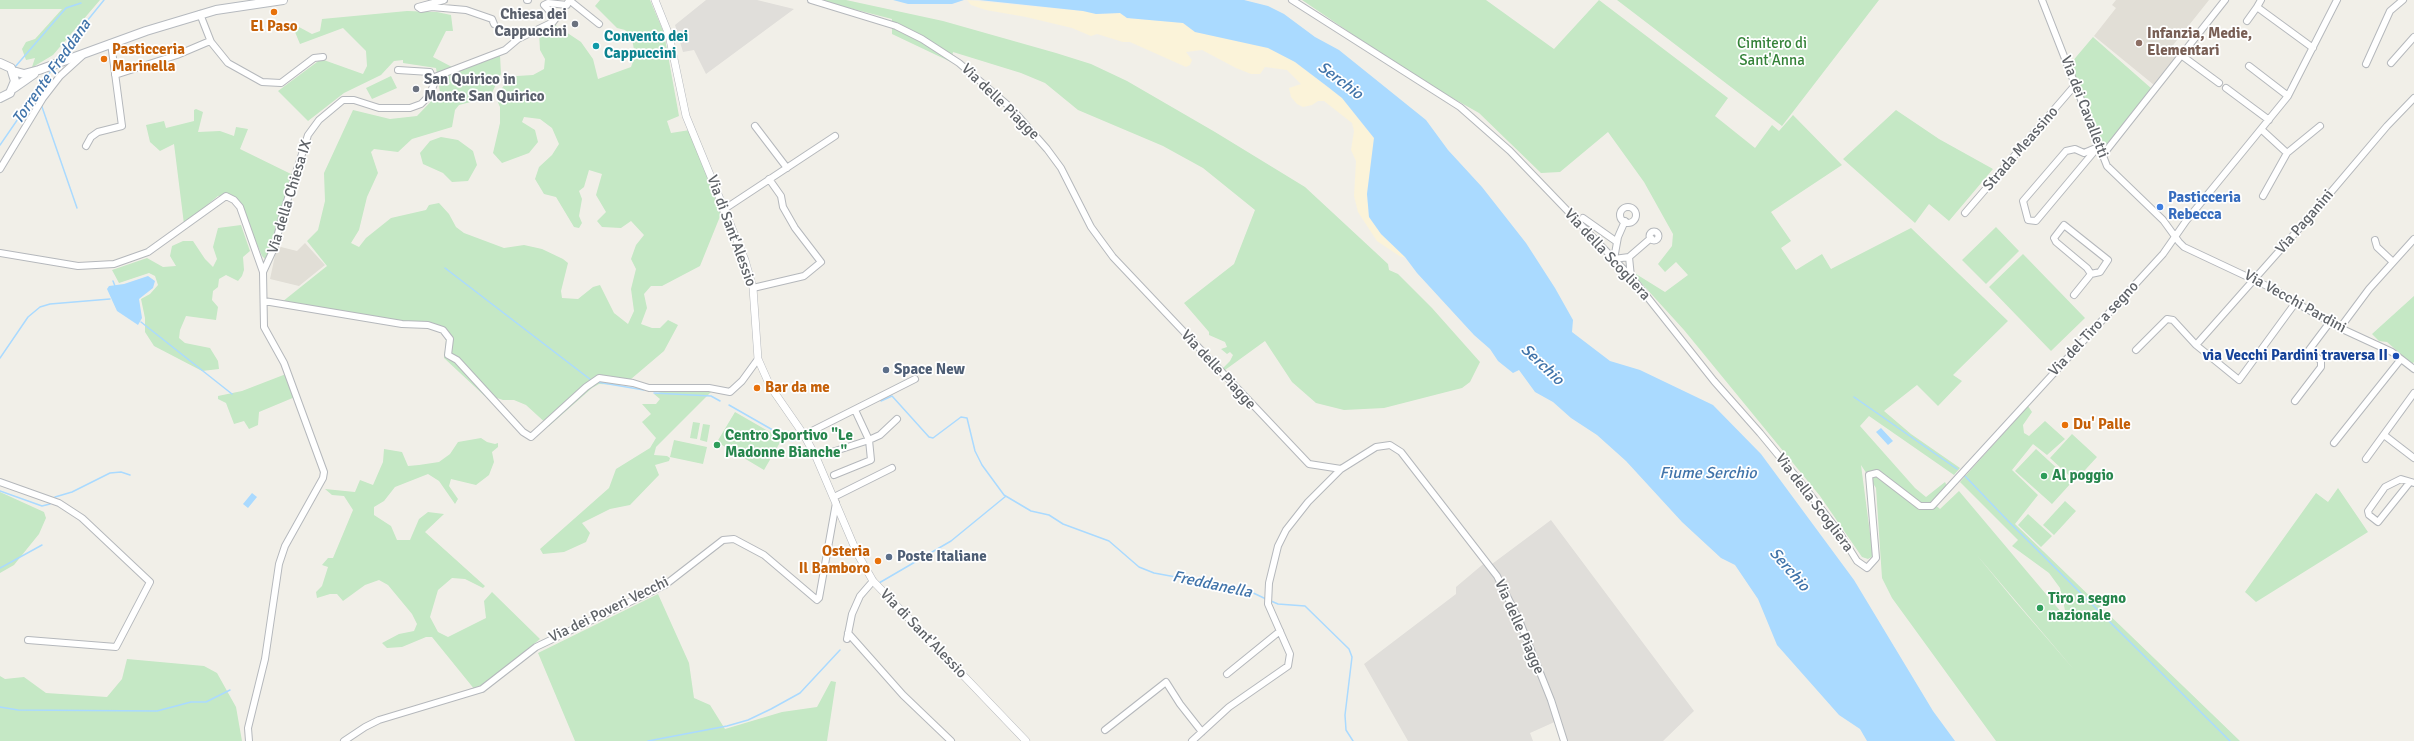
<!DOCTYPE html>
<style>
body{margin:0}
canvas{display:block;background:#f1efe8}
</style>
<canvas width="2414" height="741"></canvas>
<script>
const ctx = document.querySelector('canvas').getContext('2d');
ctx.lineJoin = 'round';
function paint(path, color) { ctx.fillStyle = color; ctx.fill(path, 'evenodd'); }
const shape = rows => new Path2D(rows.map(r => 'M' + r).join(''));
function stroke(path, color, width, dash) { ctx.strokeStyle = color; ctx.lineWidth = width; ctx.lineCap = dash ? 'butt' : 'round'; ctx.setLineDash(dash || []); ctx.stroke(path); }
function write(font, color, halo, rows, align = 'center') {
  ctx.font = font + ' Signika,sans-serif'; ctx.lineWidth = 3.5; ctx.setLineDash([]); ctx.textBaseline = 'middle'; ctx.strokeStyle = halo; ctx.fillStyle = color; for (const [text, x, y, turn = 0] of rows) {
    ctx.save(); ctx.translate(x, y); ctx.rotate((+turn || 0) * Math.PI / 180); ctx.textAlign = isNaN(turn) ? turn : align; if (halo) ctx.strokeText(text, 0, 0); ctx.fillText(text, 0, 0); ctx.restore();
  }
}
paint(shape([
 [706,0,757,0,794,9,706,74,694,50,683,52,675,25],
 [1551,520,1694,711,1663,741,1565,741,1559,720,1530,733,1533,741,1408,741,1364,664,1456,594,1456,587,1488,560,1492,564]
]), '#e0deda');
paint(shape([
 [2116,0,2209,0,2170,49,2177,55,2154,85,2094,36,2116,8,2112,5],
 [305,243,325,265,299,286,270,279,276,251,281,247,297,251]
]), '#e1ded6');
paint(shape([
 [0,0,100,0,53,55,33,67,32,67,35,58,26,60,22,49,26,42,35,39,62,9,0,9],
 [600,0,650,0,664,33,679,116,667,121,671,133,690,130,721,214,700,266,662,286,651,286,644,294,647,308,641,324,652,328,660,328,668,320,678,325,664,351,624,385,599,384,592,388,549,426,526,405,514,400,503,400,494,397,490,401,444,358,446,341,442,332,431,328,282,302,327,266,307,241,318,230,325,201,324,173,353,110,390,119,417,116,440,92,436,68,403,63,403,60,394,61,381,75,344,93,308,121,278,91,321,59,363,74,367,66,366,51,343,28,300,44,295,32,299,27,312,34,320,31,322,19,407,11,437,12,451,15,453,31,446,31,433,57,452,67,500,55,501,74,490,97,459,105,455,110,452,127,412,139,398,152,374,149,371,152,378,173,367,197,359,230,351,243,359,247,366,238,391,218,426,210,429,205,439,203,449,214,456,227,464,233,504,248,524,245,542,249,563,259,568,263,561,291,562,298,578,299,593,287,600,285,614,313,628,324,634,311,631,289,636,269,631,259,636,245,644,235,631,221,621,228,602,227,597,221,606,212,596,195,602,174,589,170,584,187,579,191,582,199,579,216,582,223,579,228,574,227,556,197,544,194,535,179,539,167,552,155,559,144,552,128,540,119,524,117,522,122,535,130,538,142,529,153,502,163,493,153,500,123,500,107,496,98,506,82,517,76,533,75,544,69,545,59,540,50,539,32,554,24,581,42,593,59,598,79,631,67,635,56,632,38,625,30,617,28,595,6],
 [818,0,846,0,943,21,1056,53,1091,64,1127,81,1215,132,1305,187,1388,264,1389,270,1398,274,1432,308,1480,362,1470,382,1462,388,1384,408,1344,410,1316,403,1292,382,1265,341,1225,370,1223,368,1230,361,1233,355,1230,352,1227,354,1221,349,1227,347,1225,342,1209,335,1209,332,1184,303,1234,264,1255,210,1203,168,1163,146,1078,110,1045,83,1021,73,953,52,951,62,892,34,892,19],
 [1302,0,1486,0,1554,49,1599,0,1728,98,1715,116,1755,148,1772,125,1779,131,1793,115,1842,165,1771,212,1791,241,1781,248,1796,270,1822,254,1831,269,1911,228,2008,321,1953,375,1962,381,1938,406,1917,385,1884,411,1911,434,1960,468,1954,475,1869,416,1860,426,1915,488,1926,497,1945,482,1947,486,1932,502,1940,509,1959,491,2067,619,2060,588,2049,573,2012,546,2018,540,1960,482,2028,406,2032,412,2023,425,2024,433,2029,436,2045,421,2065,439,2047,455,2033,444,2012,470,2038,495,2015,524,2240,741,1996,741,1892,598,1882,578,1876,488,1861,465,1873,556,1868,559,1862,557,1820,496,1684,330,1634,275,1636,274,1665,292,1688,275,1676,262,1665,272,1658,264,1672,246,1673,234,1644,182,1608,132,1560,172,1541,173,1479,113,1417,78],
 [1976,554,2076,672,2013,599],
 [1617,0,1879,0,1782,126],
 [2093,37,2152,89,2103,151,2071,63],
 [391,76,397,88,372,99,366,88],
 [196,109,203,112,198,132,220,131,234,136,236,127,248,129,240,149,291,174,278,227,266,260,262,256,240,204,229,195,218,196,184,224,174,144,160,151,150,142,146,125,164,121,166,128,194,121,194,110],
 [1896,110,1939,139,1993,169,1949,221,1929,204,1915,223,1843,159],
 [441,137,458,140,473,151,477,165,468,181,452,182,443,173,423,164,420,153,430,141],
 [241,225,250,251,243,257,244,270,242,276,238,281,226,275,219,279,218,287,213,291,212,300,218,307,216,320,186,316,180,330,179,338,185,343,210,348,218,361,219,369,202,371,154,346,145,332,145,318,141,299,150,294,158,285,155,276,149,273,119,283,112,270,147,258,163,267,176,266,170,256,172,246,183,241,193,241,205,259,213,267,217,259,213,247,218,228],
 [1996,227,2019,251,1986,284,1962,260],
 [2023,254,2085,318,2051,351,1989,287],
 [2414,296,2414,362,2412,364,2387,342,2379,341,2372,334],
 [286,374,295,397,259,412,258,425,249,429,244,421,234,424,226,403,218,399,218,396,242,391],
 [661,392,711,392,656,447,654,455,667,456,670,458,669,461,655,465,659,475,630,505,610,509,582,523,590,533,586,542,564,552,543,554,540,549,609,488,616,469,650,448,656,438,642,422,651,414,642,404,656,404,660,399,654,394],
 [735,412,782,439,764,470,717,442],
 [693,422,700,423,697,439,690,438],
 [703,424,710,425,707,442,700,440],
 [2072,434,2097,457,2075,481,2050,458],
 [481,438,487,442,495,444,498,443,498,447,492,452,494,462,489,475,476,485,451,479,449,486,458,499,455,504,439,481,428,474,395,487,384,501,374,507,374,515,391,526,397,540,410,540,419,519,428,512,444,514,425,532,485,586,483,588,465,579,452,578,438,590,430,617,438,632,448,637,486,618,484,601,492,592,540,639,487,683,475,690,432,637,426,637,402,647,387,648,382,643,399,634,414,631,417,624,412,614,388,585,379,580,365,585,343,601,337,594,330,594,317,598,316,592,322,586,328,567,322,565,328,558,333,558,353,510,344,496,332,495,325,489,355,492,360,480,373,485,383,462,384,449,402,452,408,466,419,465,439,462,450,454,458,442],
 [674,440,707,447,703,464,670,457],
 [2036,449,2072,482,2052,504,2015,471],
 [2338,488,2368,532,2256,602,2245,592,2316,493,2328,502],
 [0,492,44,512,46,518,39,534,14,565,0,573],
 [2065,501,2076,511,2054,535,2043,525],
 [2028,514,2052,536,2041,547,2018,525],
 [658,594,689,663,694,698,710,705,725,729,782,712,817,707,831,681,836,682,827,741,575,741,538,653],
 [127,659,204,666,217,673,236,707,242,741,0,741,0,676,5,679,24,677,46,693,107,697,122,679]
]), '#c5e8c5');
paint(shape([
 [967,0,1083,11,1096,14,1120,13,1127,18,1183,23,1195,32,1268,48,1295,62,1342,98,1374,138,1367,194,1369,217,1381,234,1405,257,1401,257,1377,241,1358,212,1354,196,1356,161,1351,150,1354,131,1352,123,1324,101,1318,101,1312,105,1303,107,1297,104,1291,97,1289,88,1301,84,1287,70,1265,67,1260,74,1251,74,1236,68,1202,50,1186,52,1192,60,1190,65,1186,67,1130,42,1123,42,1097,34,1091,36,1072,28,1026,17,986,10,971,5]
]), '#fbf3d9');
paint(shape([
 [893,0,964,0,952,4,908,4],
 [979,0,1244,0,1268,6,1284,14,1315,37,1339,50,1426,120,1448,150,1482,187,1526,243,1555,288,1573,320,1572,332,1610,361,1640,370,1713,405,1761,454,1854,580,1933,711,1955,741,1867,741,1860,729,1839,715,1777,645,1758,599,1735,565,1721,558,1682,522,1626,461,1597,435,1571,418,1553,402,1535,392,1519,370,1513,373,1498,361,1490,349,1474,335,1417,273,1405,257,1381,234,1369,217,1367,194,1374,138,1342,98,1328,87,1295,62,1268,48,1195,32,1183,23,1127,18,1120,13,1096,14,1083,11],
 [148,276,155,281,153,288,139,299,142,318,138,325,117,311,107,289,109,286,124,284],
 [1881,428,1893,441,1888,445,1876,432],
 [252,493,257,497,248,508,243,504]
]), '#aadaff');
stroke(shape([
 [59,60,74,37,104,0],
 [15,67,66,8,81,3],
 [41,104,77,208],
 [0,145,53,68],
 [445,268,591,380],
 [113,281,115,286],
 [141,322,232,394],
 [0,358,28,317,40,307,50,304,110,299],
 [597,382,644,390],
 [654,393,711,396,720,401],
 [1854,397,1957,469],
 [881,401,892,396,929,437,933,438,961,417,967,418,975,451,982,465,1004,495,1031,511,1049,515,1063,524,1109,541,1139,567,1154,573,1247,590,1266,599],
 [729,405,792,441,797,439],
 [1964,475,2010,523,2230,741],
 [0,491,42,506,50,504],
 [55,497,72,492,110,473,121,472,130,475],
 [0,568,42,545],
 [879,583,951,541,1006,496],
 [1271,601,1278,604,1305,606,1349,649,1352,657,1345,715,1346,730,1353,741],
 [0,707,18,710,157,711,191,702,206,702,230,690],
 [648,741,727,726,748,720,771,709,800,693,840,650]
]), '#aadaff', 1.5);
const minor = shape([
 [444,0,418,7,421,9,432,7,466,10,492,19,494,24],
 [527,0,528,0],
 [569,0,599,24],
 [811,0,896,26,922,39,959,63,1011,108,1047,149,1061,168,1091,227,1113,257,1309,464,1341,469,1376,447,1390,445,1401,452,1497,576,1519,620,1551,700,1564,741],
 [1292,0,1460,107,1510,151,1633,279,1714,381,1760,433,1798,479,1839,532,1857,561,1867,568,1876,558,1869,475,1877,473,1920,506,1932,506,2163,254,2186,221,2288,96,2337,0],
 [2042,0,2107,166,2163,220,2179,242,2184,247,2267,286,2340,328,2392,352,2414,369],
 [2257,7,2261,0],
 [200,14,211,42,228,63,262,82,281,83,314,58,323,57],
 [2247,21,2257,7,2313,48],
 [2181,55,2219,83],
 [2391,63,2414,37],
 [2366,64,2390,11,2403,0],
 [2249,66,2288,96],
 [115,75,177,55,210,41],
 [432,78,505,50,518,39,553,22,556,18,544,5,548,3,567,5,569,0],
 [2226,88,2269,120],
 [755,126,787,168],
 [2262,130,2287,153],
 [86,146,91,137,98,132,122,126,111,43],
 [2098,147,2036,221,2028,220,2023,201,2066,151,2075,149,2084,153,2098,147],
 [2102,156,2225,0],
 [0,169,43,98,60,76,82,56],
 [2263,196,2287,153,2320,126],
 '1620 215a8 8 0 1 1 16 0a8 8 0 1 1-16 0Z',
 [723,210,835,136],
 [1965,213,2076,84],
 [1583,218,1617,242],
 [1625,221,1618,237,1614,259,1629,257,1651,238],
 '1649.5 236a4.5 4.5 0 1 1 9 0a4.5 4.5 0 1 1-9 0Z',
 [2375,240,2377,247,2393,262],
 [0,253,78,266,114,264,148,252,226,196,234,200,240,207,263,272,264,327,284,363,324,472,323,478,285,546,279,564,265,659,248,728,249,741],
 [1629,257,1631,277],
 [263,272,275,246,282,217,308,135,319,120,343,100,354,100,379,108,410,108,421,104,429,96,434,84,430,72,398,70],
 [753,288,804,276,821,262,795,228,783,207,781,196,769,179],
 [2074,295,2091,274,2100,272,2108,260,2064,225,2054,238,2056,242,2087,268,2091,274],
 [264,301,402,324,428,325,443,330,450,339,448,355,457,360,523,432,531,437,586,387,599,378,633,383,649,388,709,388,730,392,742,381,758,359],
 [2340,328,2369,289,2414,239],
 [2196,345,2320,205,2387,126,2414,98],
 [2136,350,2167,319,2173,320,2196,345,2239,380,2296,302],
 [2295,401,2321,367,2321,361,2309,350,2330,322],
 [855,410,869,440,880,435,897,419],
 [804,435,915,379],
 [2384,435,2414,458],
 [2334,443,2401,359],
 [826,454,869,440,871,460,834,475],
 [2366,459,2414,393],
 [0,482,59,503,82,518,150,582,116,647,28,640],
 [2410,482,2378,522,2369,515,2368,511,2385,487,2401,479,2414,483],
 [834,497,892,468],
 [848,633,903,695,951,741],
 [847,639,852,614,860,596,873,581],
 [1227,674,1280,631],
 [1105,730,1166,682,1180,704,1202,732],
 [344,741,365,727,379,720,482,689,536,647,665,585,723,540,734,539,764,555,817,600,819,598,836,503],
 [1192,741,1229,707,1288,666,1290,654,1268,604,1269,583,1278,546,1286,530,1308,502,1341,469]
]);
const tertiary = shape([
 [655,0,669,35,686,116,745,260,753,288,758,359,770,386,804,435,816,457,857,553,873,581,1026,741]
]);
const secondary = shape([
 [0,63,11,68,15,81,10,93,0,98],
 [13,71,24,74,39,70,146,31,216,10,283,0],
 [14,88,34,74]
]);
stroke(minor, '#b5b8bc', 8);
stroke(tertiary, '#b5b8bc', 8);
stroke(secondary, '#b6babf', 10);
stroke(minor, '#fff', 6);
stroke(tertiary, '#fff', 7);
stroke(secondary, '#fff', 8);
for (const [x, y, r, color] of [
 [274,12,4,"#e8710a"],
 [575,24,4,"#6b7280"],
 [2139,43,4,"#8d6e63"],
 [596,46,4,"#0f9aa8"],
 [104,59,4,"#e8710a"],
 [416,89,4,"#6b7280"],
 [2160,207,4,"#3f7fe0"],
 [2396,356,4,"#1a4fb4"],
 [886,370,4,"#5c6f8a"],
 [757,388,4,"#e8710a"],
 [2065,425,4,"#e8710a"],
 [717,445,4,"#2e9e5b"],
 [2044,476,4,"#2e9e5b"],
 [889,557,4,"#5c6f8a"],
 [878,561,4,"#e8710a"],
 [2040,608,4,"#2e9e5b"]
]) { const dot = new Path2D(); dot.arc(x, y, r, 0, 2 * Math.PI); ctx.fillStyle = color; ctx.fill(dot); stroke(dot, '#fff', 1.5); }
write('bold 15px', '#5b616d', '#fff', [
 ["Chiesa dei",567,15],
 ["Cappuccini",567,32],
 ["San Quirico in",424,80,"left"],
 ["Monte San Quirico",424,97,"left"]
], 'right');
write('bold 15px', '#c56008', '#fff', [
 ["El Paso",274,27,"center"],
 ["Pasticceria",112,50],
 ["Marinella",112,67],
 ["Bar da me",765,388],
 ["Du' Palle",2073,425],
 ["Osteria",870,552,"right"],
 ["Il Bamboro",870,569,"right"]
], 'left');
write('bold 15px', '#785e54', '#fff', [
 ["Infanzia, Medie,",2147,34],
 ["Elementari",2147,51]
], 'left');
write('bold 15px', '#0d838f', '#fff', [
 ["Convento dei",604,37],
 ["Cappuccini",604,54]
], 'left');
write('15px', '#348238', '#fff', [
 ["Cimitero di",1772,44],
 ["Sant'Anna",1772,61]
]);
write('15px', '#5f6368', '#fff', [
 ["Via delle Piagge",1000,102,44],
 ["Via dei Cavalletti",2084,107,69],
 ["Strada Meassino",2021,149,-49],
 ["Via della Chiesa IX",290,197,-73],
 ["Via Paganini",2305,222,-49],
 ["Via di Sant'Alessio",731,231,70],
 ["Via della Scogliera",1607,255,47],
 ["Via Vecchi Pardini",2295,302,29],
 ["Via del Tiro a segno",2094,329,-47],
 ["Via delle Piagge",1218,370,47],
 ["Via della Scogliera",1814,503,53],
 ["Via dei Poveri Vecchi",609,610,-26],
 ["Via delle Piagge",1519,627,66],
 ["Via di Sant'Alessio",923,634,46]
]);
write('bold 15px', '#366cbe', '#fff', [
 ["Pasticceria",2168,198],
 ["Rebecca",2168,215]
], 'left');
write('bold 15px', '#164399', '#fff', [
 ["via Vecchi Pardini traversa II",2388,356]
], 'right');
write('bold 15px', '#4e5e75', '#fff', [
 ["Space New",894,370],
 ["Poste Italiane",897,557]
], 'left');
write('bold 15px', '#27864d', '#fff', [
 ["Centro Sportivo \"Le",725,436],
 ["Madonne Bianche\"",725,453],
 ["Al poggio",2052,476],
 ["Tiro a segno",2048,599],
 ["nazionale",2048,616]
], 'left');
write('italic 16px', '#4174aa', '#fff', [
 ["Torrente Freddana",52,72,-55],
 ["Serchio",1340,81,37],
 ["Serchio",1542,365,43],
 ["Fiume Serchio",1708,474],
 ["Serchio",1789,570,49],
 ["Freddanella",1212,585,12]
]);
</script>
